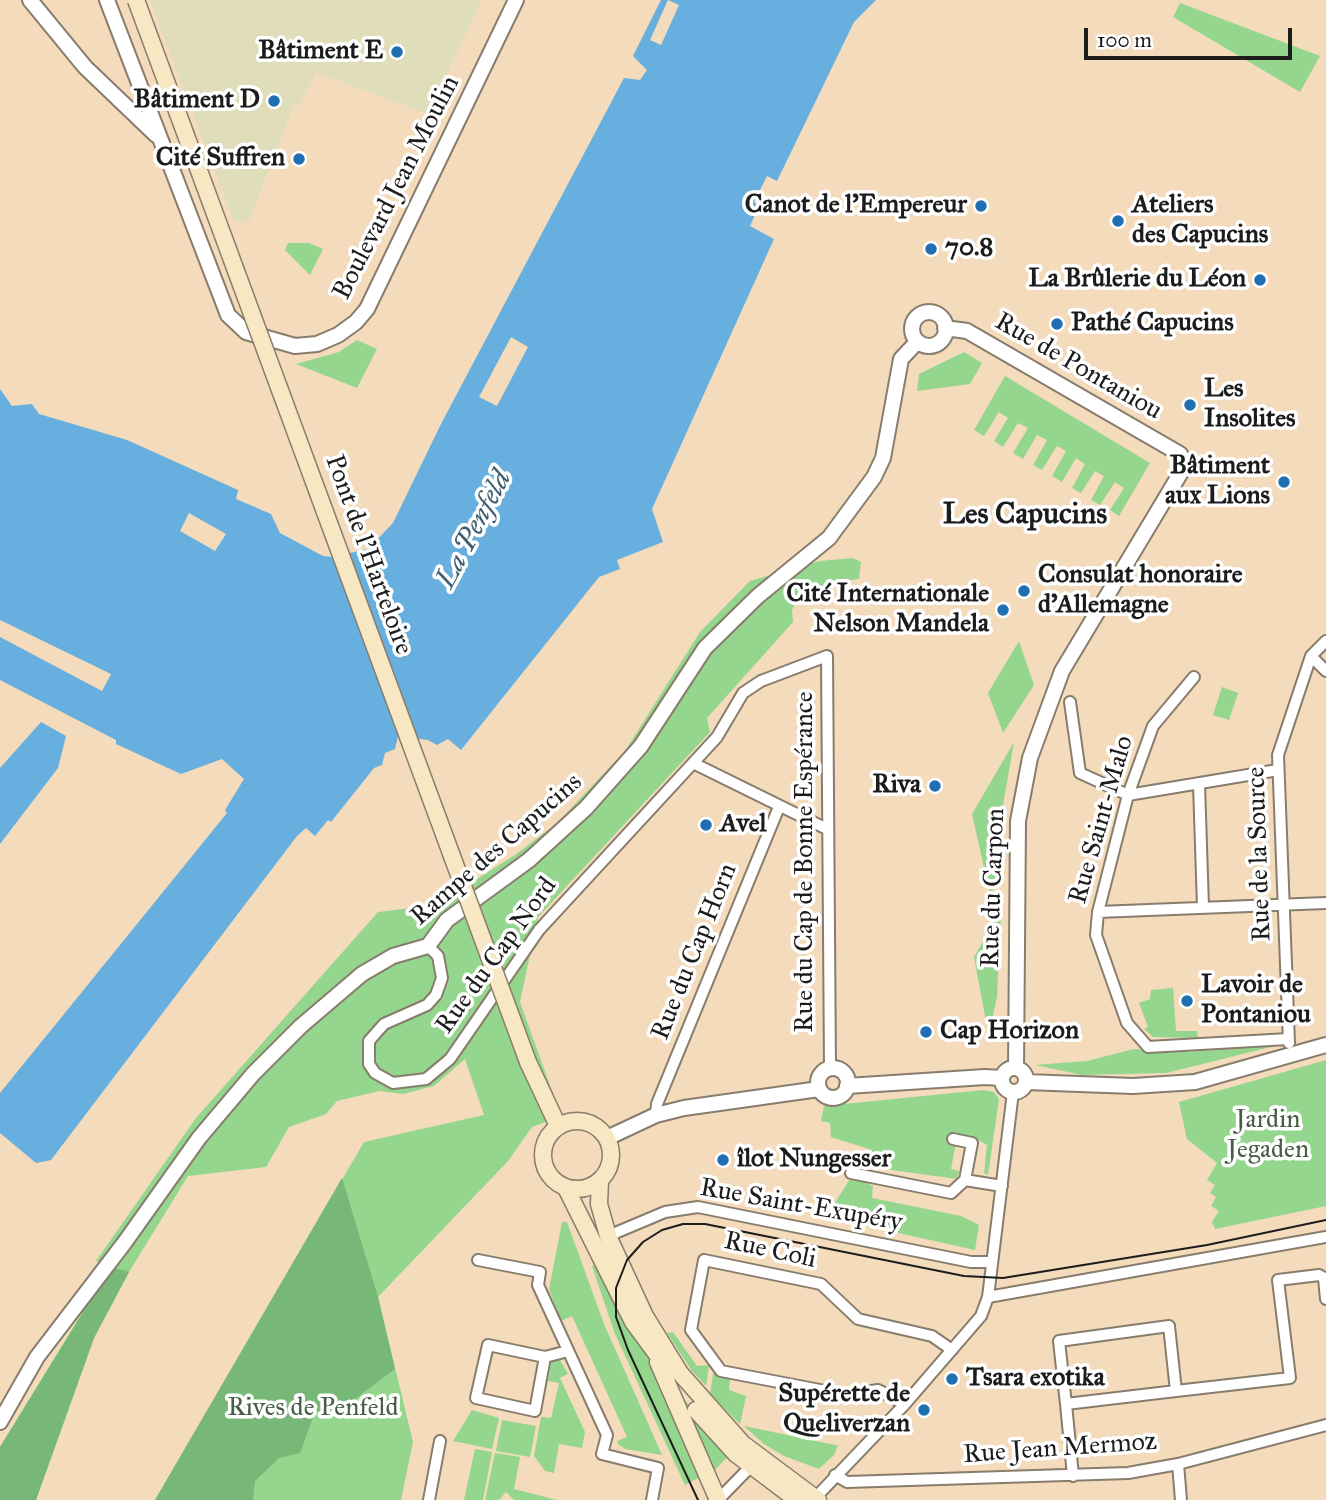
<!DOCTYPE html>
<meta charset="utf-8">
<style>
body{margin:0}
#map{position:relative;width:1326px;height:1500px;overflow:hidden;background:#f3dbbc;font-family:"IM FELL Great Primer",serif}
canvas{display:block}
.scale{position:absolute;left:1084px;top:28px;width:208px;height:32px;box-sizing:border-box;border:4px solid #1c1c1c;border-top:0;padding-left:9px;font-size:21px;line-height:24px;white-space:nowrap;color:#1c1c1c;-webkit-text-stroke:5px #fff;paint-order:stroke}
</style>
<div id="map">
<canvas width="1326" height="1500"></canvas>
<div class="scale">100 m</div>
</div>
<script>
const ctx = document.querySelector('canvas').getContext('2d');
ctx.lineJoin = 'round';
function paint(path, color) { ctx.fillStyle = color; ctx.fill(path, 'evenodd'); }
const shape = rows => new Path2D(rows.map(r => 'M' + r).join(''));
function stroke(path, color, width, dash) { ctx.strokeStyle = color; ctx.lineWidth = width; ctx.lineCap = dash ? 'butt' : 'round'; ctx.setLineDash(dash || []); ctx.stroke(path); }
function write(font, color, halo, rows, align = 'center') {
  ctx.font = font + ' "IM FELL Great Primer",serif'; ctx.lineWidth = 7; ctx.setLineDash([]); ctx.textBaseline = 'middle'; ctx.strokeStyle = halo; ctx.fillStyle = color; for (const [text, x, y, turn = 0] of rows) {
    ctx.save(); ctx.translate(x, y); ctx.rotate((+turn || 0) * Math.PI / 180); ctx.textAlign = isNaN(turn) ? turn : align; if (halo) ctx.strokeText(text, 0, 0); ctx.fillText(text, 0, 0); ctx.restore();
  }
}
paint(shape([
 [150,0,482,0,428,114,316,72,299,106,294,104,248,223,234,222]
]), '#e0ddbb');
paint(shape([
 [1180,3,1320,56,1300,92,1173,17],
 [288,243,309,243,323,249,310,275,285,250],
 [357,340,377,349,357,388,296,364,339,352],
 [964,352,982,363,970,384,917,391,919,374],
 [1005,376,1150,463,1119,516,1110,510,1124,488,1115,482,1100,505,1091,500,1104,476,1095,471,1081,493,1072,488,1085,464,1076,458,1062,482,1052,476,1066,451,1057,446,1042,470,1033,465,1047,440,1037,435,1023,459,1013,453,1028,428,1018,423,1003,447,994,441,1008,418,999,412,984,436,974,430],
 [853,558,861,562,859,579,835,582,824,595,812,593,797,600,792,610,793,622,707,718,710,732,538,917,520,1002,561,1116,532,1127,508,1161,378,1297,413,1442,401,1500,155,1500,364,1142,484,1115,465,1059,434,1086,403,1094,379,1091,337,1101,326,1114,289,1127,266,1167,188,1176,129,1272,94,1338,36,1500,0,1500,0,1447,110,1267,96,1261,196,1118,378,912,436,905,515,855,557,823,625,751,700,632,750,581,820,561],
 [1019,641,1034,685,1003,733,988,693],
 [1222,687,1238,693,1229,720,1213,715],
 [1014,742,1003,805,997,874,991,899,972,814],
 [1001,911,997,997,992,1020,987,1027,974,957],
 [1173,988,1176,1031,1197,1031,1198,1038,1153,1037,1144,1029,1148,1027,1139,1003,1150,999,1151,990],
 [1279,1045,1166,1073,1082,1075,1035,1065,1087,1061,1134,1049,1189,1052],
 [1326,1060,1326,1206,1215,1229,1212,1222,1219,1211,1211,1206,1216,1197,1210,1193,1215,1185,1207,1180,1217,1163,1187,1139,1179,1102],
 [983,1090,994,1092,999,1099,988,1175,984,1173,987,1145,977,1139,959,1136,956,1142,951,1169,959,1171,957,1179,869,1167,872,1150,831,1137,830,1123,821,1121,824,1106],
 [850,1179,859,1179,873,1186,872,1198,961,1216,979,1225,975,1250,826,1217],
 [562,1222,567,1222,604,1324,662,1455,625,1449,619,1445,617,1441,627,1437,572,1316,561,1321,549,1289],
 [599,1264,658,1372,700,1477,685,1485,615,1334,592,1266],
 [673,1332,697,1366,709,1365,706,1386,692,1371,667,1333],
 [559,1358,568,1374,560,1378,585,1432,582,1448,559,1444,554,1473,545,1471,534,1456,541,1417,551,1418,559,1383,548,1381,551,1363],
 [714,1368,722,1378,730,1379,729,1390,746,1396,740,1424,710,1394],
 [684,1399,729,1455,714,1471,680,1402],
 [472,1410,499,1418,492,1449,453,1441],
 [502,1420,536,1426,530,1457,496,1451],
 [744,1426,835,1445,838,1445,834,1455,819,1469,784,1456,764,1444],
 [475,1449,492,1452,483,1500,464,1500],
 [495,1453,520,1457,514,1489,557,1500,514,1500,506,1492,499,1500,485,1500]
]), '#94d68d');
paint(shape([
 [342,1178,378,1297,395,1369,339,1411,315,1412,300,1453,279,1458,255,1481,253,1500,155,1500],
 [111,1267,129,1272,94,1338,36,1500,0,1500,0,1447]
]), '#77b778');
paint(shape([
 [661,0,876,0,854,22,777,181,767,176,754,202,759,206,750,226,774,239,652,509,663,542,617,560,620,569,599,577,461,750,448,739,437,745,428,740,398,736,395,749,385,753,382,765,374,768,331,822,328,820,315,836,306,828,297,836,51,1160,36,1163,0,1133,0,1093,227,813,225,810,244,779,222,759,181,774,116,744,116,740,0,680,0,637,102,691,111,674,0,620,0,389,12,406,32,404,39,414,127,440,238,490,236,499,271,514,280,533,323,556,332,557,368,549,393,523,441,424,624,78,640,80,647,70,633,56],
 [41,722,66,736,58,768,0,844,0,768]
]), '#66afde');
paint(shape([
 [668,0,679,5,661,45,650,40],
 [511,337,528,347,497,406,479,397],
 [189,513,226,534,215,551,180,531]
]), '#f3dbbc');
const minor = shape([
 [1311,656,1326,671],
 [1194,677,1153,726,1128,795,1098,912,1096,935,1127,1023,1148,1047,1288,1039],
 [1070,702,1080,773,1128,795,1278,770],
 [693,763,827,829],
 [1199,784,1203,907],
 [1098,912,1326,903],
 [428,946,438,956,442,978,436,995,427,1005,384,1024,369,1041,369,1064,375,1073,393,1083,426,1079,450,1059,539,930,717,737,743,693,761,681,827,656,830,1068],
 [1289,1043,1278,755,1311,656,1326,641],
 [656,1115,657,1104,779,807],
 [851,1173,951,1193,965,1180,972,1143,953,1139],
 [965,1180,1002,1186],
 [608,1236,665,1212,698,1207,971,1262,991,1262],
 [478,1260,540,1272,538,1285,607,1435,602,1454,658,1468,652,1500],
 [988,1297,1326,1237],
 [1169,1326,1176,1391,1066,1404,1059,1341,1169,1326],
 [545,1357,535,1411,476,1398,488,1345,545,1357,568,1351],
 [1176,1391,1290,1378,1278,1280,1319,1275,1324,1278,1326,1299],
 [905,1404,878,1390,846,1395,721,1371,691,1330,704,1260,821,1284,858,1319,932,1336,952,1350],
 [1066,1404,1073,1476],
 [1178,1464,1181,1500],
 [835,1475,847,1482,1128,1473,1178,1464,1326,1425],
 [816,1497,905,1404,981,1316,988,1297,1013,1092],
 [429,1500,440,1441],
 [718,1500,755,1462]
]);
const tertiary = shape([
 [30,0,85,67,156,135],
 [107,0,228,315,246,332,295,346,317,344,338,335,356,322,367,309,516,0],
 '912 329a17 17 0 1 1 34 0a17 17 0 1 1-34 0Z',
 [945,328,967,331,1180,454,1184,461,1183,469,1062,671,1030,758,1018,821,1016,1068],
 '1002 1080a12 12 0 1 1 24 0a12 12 0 1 1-24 0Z',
 '818 1083a15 15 0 1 1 30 0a15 15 0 1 1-30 0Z',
 [1026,1082,1133,1086,1195,1082,1326,1045],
 [847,1086,985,1077,1002,1078],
 [607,1138,656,1115,684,1108,819,1089],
 [0,1422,37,1357,125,1242,199,1138,253,1074,301,1026,362,974,393,956,428,946,447,920,529,860,586,808,641,746,705,648,758,596,829,538,874,477,883,458,901,359,917,342]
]);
const secondary = shape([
 [528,1062,558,1126],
 '543 1155a34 34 0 1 1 68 0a34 34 0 1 1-68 0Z',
 [600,1181,599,1204,608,1236,645,1316,680,1373,743,1444,818,1500],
 [566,1188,633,1322,667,1368],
 [658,1362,718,1500],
 [696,1410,736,1454,797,1500]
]);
stroke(minor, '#887c6c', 14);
stroke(tertiary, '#887c6c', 18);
stroke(secondary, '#887c6c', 19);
stroke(minor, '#fff', 10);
stroke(tertiary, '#fff', 14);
stroke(secondary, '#f7e8c3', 16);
stroke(shape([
 [698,1500,628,1350,616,1317,616,1288,627,1260,643,1242,662,1230,683,1224,705,1224,964,1276,1003,1278,1207,1245,1326,1220]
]), '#1c1c1c', 2);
const secondaryBridge = shape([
 [136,0,528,1062]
]);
stroke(secondaryBridge, '#887c6c', 19, []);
stroke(secondaryBridge, '#f7e8c3', 16);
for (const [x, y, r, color] of [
 [397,52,7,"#1f6fb2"],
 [274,101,7,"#1f6fb2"],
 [299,159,7,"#1f6fb2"],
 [981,206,7,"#1f6fb2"],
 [1118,221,7,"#1f6fb2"],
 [931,249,7,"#1f6fb2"],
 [1260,280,7,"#1f6fb2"],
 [1057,324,7,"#1f6fb2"],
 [1190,405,7,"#1f6fb2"],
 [1284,482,7,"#1f6fb2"],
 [1024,591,7,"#1f6fb2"],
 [1003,610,7,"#1f6fb2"],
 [935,786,7,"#1f6fb2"],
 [706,825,7,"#1f6fb2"],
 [1187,1001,7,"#1f6fb2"],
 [926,1032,7,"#1f6fb2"],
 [723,1160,7,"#1f6fb2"],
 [952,1379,7,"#1f6fb2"],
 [924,1410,7,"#1f6fb2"]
]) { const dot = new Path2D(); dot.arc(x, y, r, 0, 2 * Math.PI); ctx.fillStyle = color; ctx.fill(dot); stroke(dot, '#fff', 2.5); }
write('bold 26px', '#1c1c1c', '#fff', [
 ["Bâtiment E",383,52,"right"],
 ["Bâtiment D",260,101,"right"],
 ["Cité Suffren",285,159,"right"],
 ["Canot de l'Empereur",967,206,"right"],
 ["Ateliers",1132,206],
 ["des Capucins",1132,236],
 ["70.8",945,249],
 ["La Brûlerie du Léon",1246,280,"right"],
 ["Pathé Capucins",1071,324],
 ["Les",1204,390],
 ["Insolites",1204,420],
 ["Bâtiment",1270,467,"right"],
 ["aux Lions",1270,497,"right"],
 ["Consulat honoraire",1038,576],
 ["d'Allemagne",1038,606],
 ["Cité Internationale",989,595,"right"],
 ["Nelson Mandela",989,625,"right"],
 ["Riva",921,786,"right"],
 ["Avel",720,825],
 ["Lavoir de",1201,986],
 ["Pontaniou",1201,1016],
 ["Cap Horizon",940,1032],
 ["îlot Nungesser",737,1160],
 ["Tsara exotika",966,1379],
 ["Supérette de",910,1395,"right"],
 ["Queliverzan",910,1425,"right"]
], 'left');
write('26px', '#1c1c1c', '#fff', [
 ["Boulevard Jean Moulin",397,188,-63],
 ["Rue de Pontaniou",1078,367,30],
 ["Pont de l'Harteloire",368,555,70],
 ["Rue Saint-Malo",1102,820,-74],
 ["Rampe des Capucins",497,850,-41],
 ["Rue de la Source",1260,854,-92],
 ["Rue du Cap de Bonne Espérance",806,862,-90],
 ["Rue du Carpon",994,888,-88],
 ["Rue du Cap Horn",695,952,-68],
 ["Rue du Cap Nord",497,956,-54],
 ["Rue Saint-Exupéry",801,1206,10],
 ["Rue Coli",770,1251,12],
 ["Rue Jean Mermoz",1060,1449,-4]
]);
write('26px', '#465d44', '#fff', [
 ["Jardin",1268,1121],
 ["Jegaden",1268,1151],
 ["Rives de Penfeld",313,1409]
]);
write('italic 28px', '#3d5e73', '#fff', [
 ["La Penfeld",475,530,-62]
]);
write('bold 30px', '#1c1c1c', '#fff', [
 ["Les Capucins",1025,516]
]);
</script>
